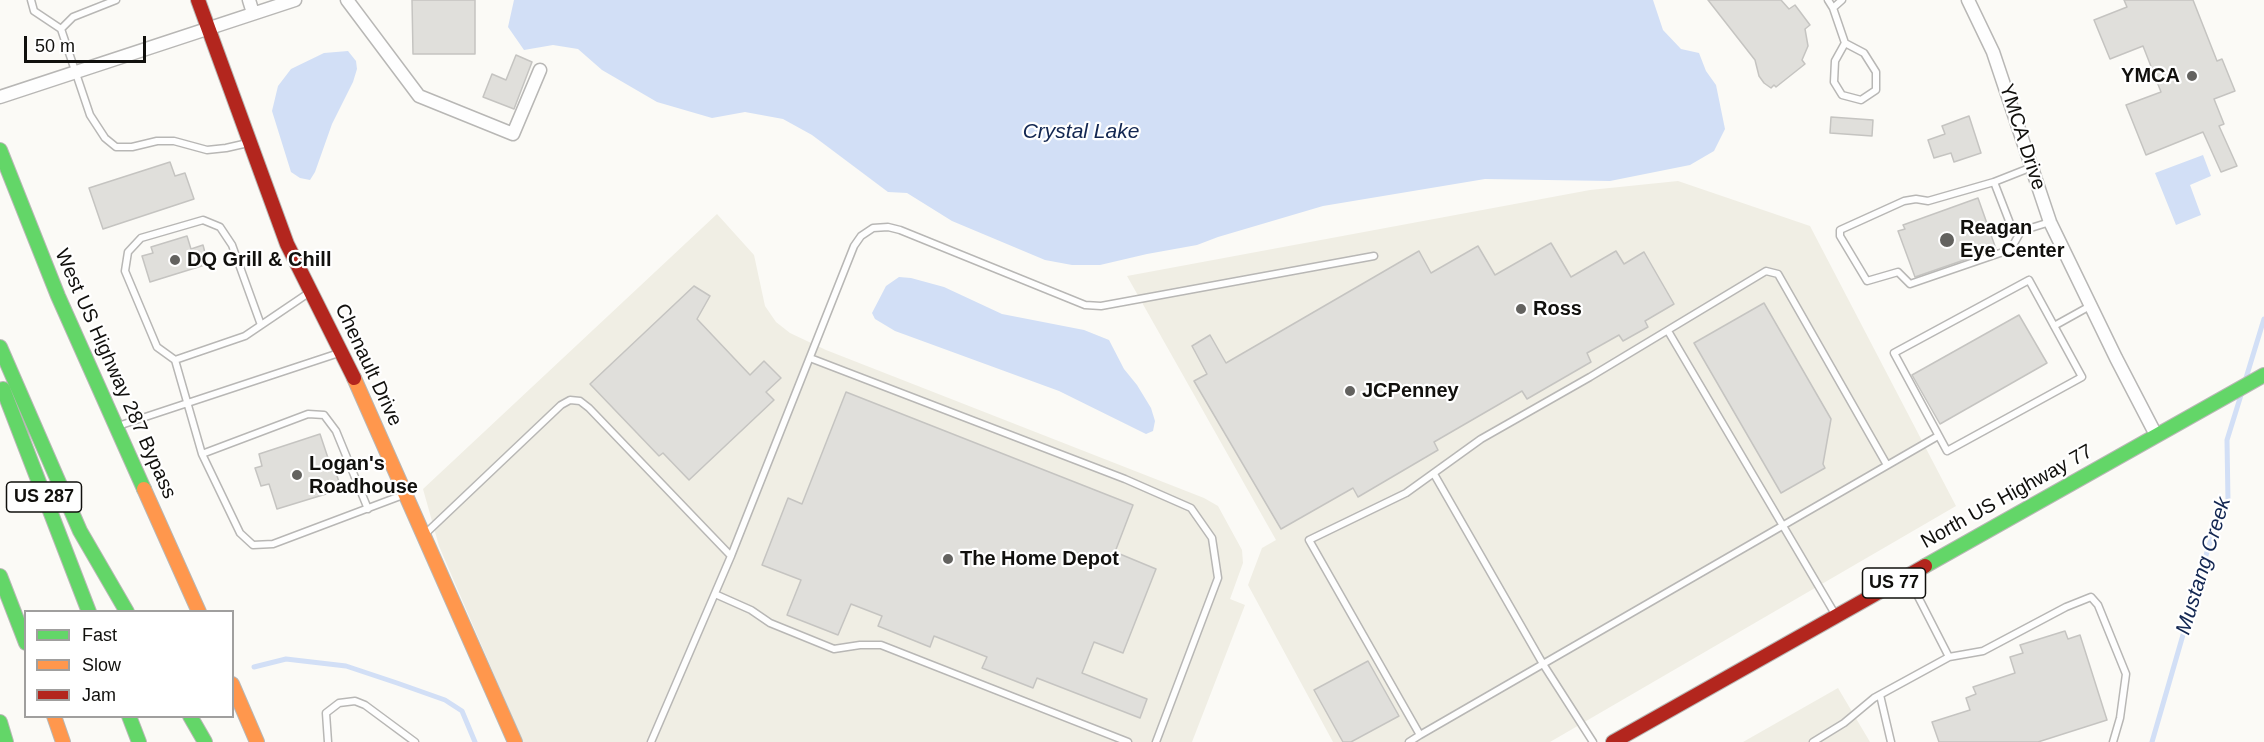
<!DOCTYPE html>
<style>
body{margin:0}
#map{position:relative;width:2264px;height:742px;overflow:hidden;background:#fbfaf6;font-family:Arial,sans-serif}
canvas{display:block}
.legend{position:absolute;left:24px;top:610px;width:210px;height:108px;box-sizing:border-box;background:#fff;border:2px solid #a09f9e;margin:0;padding:8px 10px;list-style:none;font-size:18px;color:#11100d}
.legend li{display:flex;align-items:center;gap:12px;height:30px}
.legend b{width:30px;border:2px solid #a09f9e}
.scale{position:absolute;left:24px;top:36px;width:122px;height:27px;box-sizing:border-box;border:3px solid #11100d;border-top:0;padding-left:8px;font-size:18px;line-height:21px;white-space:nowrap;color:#11100d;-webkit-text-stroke:4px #fff;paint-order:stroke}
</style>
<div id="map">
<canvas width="2264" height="742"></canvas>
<ul class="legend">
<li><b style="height:8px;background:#63d668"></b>Fast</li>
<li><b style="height:8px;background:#ff974d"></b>Slow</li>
<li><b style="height:8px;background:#b3261e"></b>Jam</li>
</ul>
<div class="scale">50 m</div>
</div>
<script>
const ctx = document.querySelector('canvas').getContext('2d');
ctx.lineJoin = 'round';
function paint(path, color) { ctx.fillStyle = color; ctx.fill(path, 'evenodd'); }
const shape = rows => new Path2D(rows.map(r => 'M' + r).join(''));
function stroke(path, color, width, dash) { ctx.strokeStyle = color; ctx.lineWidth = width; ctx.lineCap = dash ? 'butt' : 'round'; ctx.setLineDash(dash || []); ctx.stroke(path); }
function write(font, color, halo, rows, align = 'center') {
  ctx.font = font + ' Arial,sans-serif'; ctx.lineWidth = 4.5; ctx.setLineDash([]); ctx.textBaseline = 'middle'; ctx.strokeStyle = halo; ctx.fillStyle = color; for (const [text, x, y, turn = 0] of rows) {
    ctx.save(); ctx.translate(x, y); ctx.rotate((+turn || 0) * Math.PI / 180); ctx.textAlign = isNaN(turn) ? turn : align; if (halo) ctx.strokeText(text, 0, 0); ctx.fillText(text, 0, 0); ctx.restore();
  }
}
paint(shape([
 [1678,181,1810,226,1956,506,1550,742,1333,742,1248,585,1262,548,1276,540,1127,276,1590,190],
 [717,214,754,255,765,306,776,322,790,333,826,350,1204,498,1218,506,1242,550,1243,563,1230,599,1245,605,1192,742,523,742,439,546,423,489],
 [1838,688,1870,742,1743,742]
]), '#f0eee4');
paint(shape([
 [514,0,1653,0,1663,30,1681,49,1699,53,1706,71,1716,85,1725,129,1714,151,1690,165,1610,181,1485,179,1323,206,1218,237,1197,245,1147,254,1100,265,1072,265,1045,260,952,221,907,193,888,192,812,135,783,119,745,112,712,118,657,102,602,70,578,49,553,45,524,50,508,27],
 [348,51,356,61,357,69,353,82,332,124,315,172,310,180,300,178,291,172,272,111,278,86,291,69,324,53],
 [2203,155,2211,176,2190,185,2201,215,2176,225,2155,173],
 [899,277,911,278,944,287,1002,314,1084,330,1109,340,1124,369,1137,385,1151,408,1155,421,1153,431,1146,434,1059,391,895,331,875,319,872,313,886,286]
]), '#d2dff6');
stroke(shape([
 [2246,378,2264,319],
 [254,667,286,659,346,666,397,683,445,700,462,711,475,742],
 [2152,742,2209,545,2228,502,2227,440,2241,395]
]), '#d2dff6', 5);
const building = shape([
 [412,0,475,0,475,54,413,54,412,0],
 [1708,0,1781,0,1789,9,1795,5,1810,25,1805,29,1808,46,1802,60,1805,64,1776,87,1774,85,1771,88,1764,83,1759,76,1755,60,1708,0],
 [2124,0,2193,0,2217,61,2222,59,2235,91,2214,99,2224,124,2219,126,2237,166,2221,172,2203,132,2146,155,2126,105,2161,92,2143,46,2110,59,2094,20,2127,7,2124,0],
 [516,55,532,62,514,109,483,97,492,74,506,80,516,55],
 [1969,116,1981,153,1954,162,1951,153,1934,158,1928,140,1945,134,1942,126,1969,116],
 [1831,117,1873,120,1872,136,1830,133,1831,117],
 [170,162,175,176,185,173,194,199,103,229,89,188,170,162],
 [1978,198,1996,249,1915,277,1898,231,1905,229,1903,225,1978,198],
 [187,236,191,249,203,245,208,264,150,282,142,256,153,253,151,247,187,236],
 [1551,243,1571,277,1616,251,1624,264,1644,252,1674,304,1645,321,1648,327,1623,341,1619,335,1587,353,1591,362,1527,399,1522,391,1434,442,1438,450,1358,497,1353,488,1281,529,1194,381,1207,374,1192,346,1210,335,1226,363,1419,251,1431,273,1478,246,1495,275,1551,243],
 [694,286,710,296,697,319,750,375,764,361,781,378,766,392,774,400,689,480,663,453,659,456,590,384,694,286],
 [1764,303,1831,419,1823,464,1825,468,1781,493,1694,343,1764,303],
 [2019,315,2047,363,1940,424,1912,375,2019,315],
 [846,392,1133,505,1115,552,1156,569,1123,653,1094,642,1082,673,1147,699,1140,718,1037,678,1033,688,982,668,987,657,934,636,930,647,878,626,882,616,851,604,838,635,787,615,801,580,762,565,788,498,802,504,846,392],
 [320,434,330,464,333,463,339,482,324,487,326,494,277,509,269,484,261,486,255,468,262,466,259,454,320,434],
 [2065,631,2068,639,2080,635,2107,720,2038,742,1939,742,1932,722,1970,710,1966,698,1976,694,1973,687,2015,673,2010,657,2023,653,2020,645,2065,631],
 [1368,661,1399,716,1351,742,1343,742,1314,690,1368,661]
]);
paint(building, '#e0dfdb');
stroke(building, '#c5c4c1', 1.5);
const lane = shape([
 [31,0,34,11,61,29,90,115,105,138,116,147,132,147,157,141,174,141,207,150,226,148,248,143],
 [1828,0,1833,8,1845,43,1864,53,1876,72,1876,90,1861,100,1842,95,1834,82,1835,61,1845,43],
 [1833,8,1842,0],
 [61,29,73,17,116,0],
 [2032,167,1994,182,2013,231,2021,231,2050,222],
 [1994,182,1928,201,1916,199,1904,201,1840,230,1840,236,1867,281,1898,272,1910,284,2006,251,2012,247,2021,231],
 [2029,280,2082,377,1947,451,1894,353,2029,280],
 [261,325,232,245,220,227,203,220,141,238,128,252,125,271,157,347,175,360,245,336,310,292],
 [2054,326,2090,306],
 [1668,331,1835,614],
 [810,358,1125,479,1191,508,1212,538,1218,578,1156,742],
 [175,360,202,454,240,533,253,545,273,544,403,495],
 [118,426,342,352],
 [202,454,308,414,324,415,336,431,368,509],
 [1434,474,1543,664,1593,742],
 [425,534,561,405,570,400,580,401,589,408,731,556],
 [715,594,751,610,770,623,834,649,860,645,881,645,1128,742],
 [1949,657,1983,651,2066,607,2091,597,2098,605,2126,674,2120,718,2113,742],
 [1880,695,1891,742],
 [1420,735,1938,436],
 [328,742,326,713,339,703,355,701,365,705,415,742],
 [651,742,731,556,854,246,861,236,873,228,888,227,900,230,1085,305,1101,306,1374,256],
 [1409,742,1420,735,1309,540,1406,493,1481,439,1590,377,1766,271,1778,274,1887,465],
 [1813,742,1844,723,1874,698,1949,657,1909,579]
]);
const street = shape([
 [249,0,253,13],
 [347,0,419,96,513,134,540,70],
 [1968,0,1993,52,2050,222,2116,358,2156,435],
 [0,97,295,0]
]);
const fast = shape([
 [0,150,58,296,144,489],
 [0,347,80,531,127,612],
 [3,389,89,612],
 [1925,566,2264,375],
 [0,576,26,643],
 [129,716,139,742],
 [190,716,205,742],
 [0,722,6,742]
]);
const slow = shape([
 [354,378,515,742],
 [144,489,199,612],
 [232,684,257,742],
 [54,716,63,742]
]);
const jam = shape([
 [198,0,287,244,354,378],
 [1613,742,1925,566]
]);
stroke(lane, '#b8b7b5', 9);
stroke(street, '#b8b7b5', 15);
stroke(fast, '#b8b7b5', 16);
stroke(slow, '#b8b7b5', 16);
stroke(jam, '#b8b7b5', 16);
stroke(lane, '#fefefe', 6);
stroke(street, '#fefefe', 12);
stroke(fast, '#63d668', 14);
stroke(slow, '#ff974d', 14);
stroke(jam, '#b3261e', 14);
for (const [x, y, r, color] of [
 [2192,76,6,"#63625f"],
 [1947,240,8,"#63625f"],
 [175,260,6,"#63625f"],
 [1521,309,6,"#63625f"],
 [1350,391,6,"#63625f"],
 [297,475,6,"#63625f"],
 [948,559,6,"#63625f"]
]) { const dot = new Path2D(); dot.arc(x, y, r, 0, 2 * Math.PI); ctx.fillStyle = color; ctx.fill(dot); stroke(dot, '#fff', 2); }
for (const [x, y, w] of [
 [44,497,75],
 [1894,583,63]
]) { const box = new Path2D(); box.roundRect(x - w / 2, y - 15, w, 30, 4.5); ctx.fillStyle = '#fff'; ctx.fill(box); stroke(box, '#11100d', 1.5); }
write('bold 18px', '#11100d', null, [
 ["US 287",44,497],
 ["US 77",1894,583]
]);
write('bold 20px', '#11100d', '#fff', [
 ["YMCA",2180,76,"right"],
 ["Reagan",1960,228],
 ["Eye Center",1960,251],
 ["DQ Grill & Chill",187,260],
 ["Ross",1533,309],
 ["JCPenney",1362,391],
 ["Logan's",309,464],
 ["Roadhouse",309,487],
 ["The Home Depot",960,559]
], 'left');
write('20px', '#11100d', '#fff', [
 ["YMCA Drive",2022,137,72],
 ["Chenault Drive",368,365,65],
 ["West US Highway 287 Bypass",115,374,66],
 ["North US Highway 77",2007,497,-29]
]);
write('italic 21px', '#122651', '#fff', [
 ["Crystal Lake",1081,132],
 ["Mustang Creek",2204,566,-73]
]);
</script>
